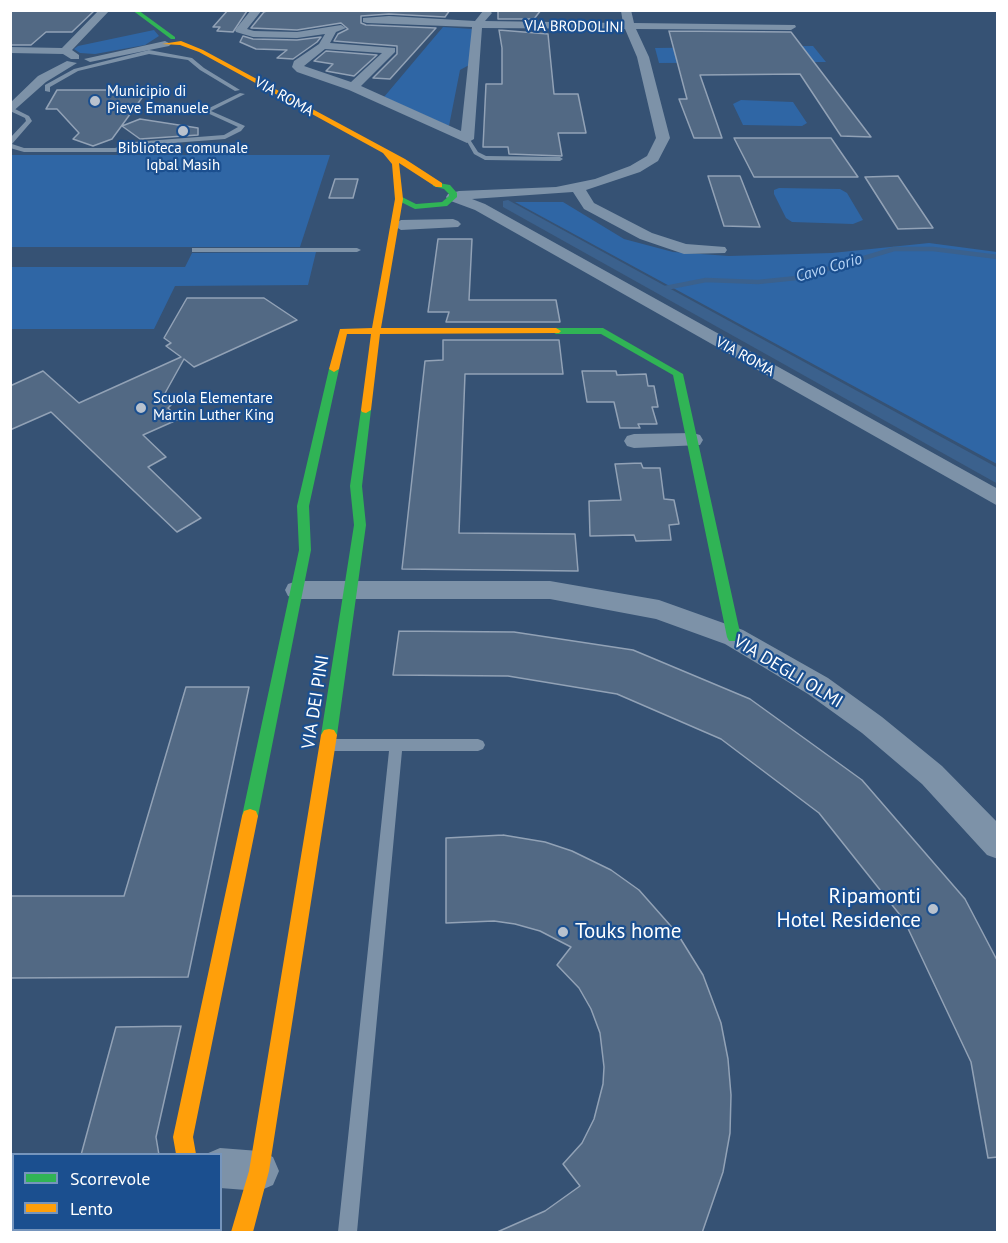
<!DOCTYPE html>
<style>
body{margin:0}
#map{position:relative;width:1008px;height:1243px;overflow:hidden;background:#365274;font-family:"PT Sans",sans-serif}
canvas{display:block}
.frame{position:absolute;inset:0;border:12px solid #fff;pointer-events:none}
.legend{position:absolute;left:12px;top:1153px;width:210px;height:78px;box-sizing:border-box;background:#1b4f8f;border:2px solid #7695bc;margin:0;padding:8px 10px;list-style:none;font-size:18px;color:#fff}
.legend li{display:flex;align-items:center;gap:12px;height:30px}
.legend b{width:30px;border:2px solid #7695bc}
</style>
<div id="map">
<canvas width="1008" height="1243"></canvas>
<div class="frame"></div>
<ul class="legend">
<li><b style="height:8px;background:#30b455"></b>Scorrevole</li>
<li><b style="height:8px;background:#ff9f0a"></b>Lento</li>
</ul>
</div>
<script>
const ctx = document.querySelector('canvas').getContext('2d');
ctx.lineJoin = 'round';
function paint(path, color) { ctx.fillStyle = color; ctx.fill(path, 'evenodd'); }
const shape = rows => new Path2D(rows.map(r => 'M' + r).join(''));
function stroke(path, color, width, dash) { ctx.strokeStyle = color; ctx.lineWidth = width; ctx.lineCap = dash ? 'butt' : 'round'; ctx.setLineDash(dash || []); ctx.stroke(path); }
function write(font, color, halo, rows, align = 'center') {
  ctx.font = font + ' "PT Sans",sans-serif'; ctx.lineWidth = 4.5; ctx.setLineDash([]); ctx.textBaseline = 'middle'; ctx.strokeStyle = halo; ctx.fillStyle = color; for (const [text, x, y, turn = 0] of rows) {
    ctx.save(); ctx.translate(x, y); ctx.rotate((+turn || 0) * Math.PI / 180); ctx.textAlign = isNaN(turn) ? turn : align; if (halo) ctx.strokeText(text, 0, 0); ctx.fillText(text, 0, 0); ctx.restore();
  }
}
paint(shape([
 [443,27,472,29,471,64,460,70,449,126,384,97],
 [154,30,159,36,145,45,95,54,80,53,74,49,78,46],
 [813,46,826,62,659,63,655,48],
 [741,100,793,102,807,123,802,126,743,125,733,104],
 [10,155,330,155,300,247,11,247],
 [779,188,840,189,847,193,863,220,853,224,792,222,786,218,774,194,774,190],
 [515,202,563,202,624,239,673,252,729,256,832,253,929,243,997,252,997,464],
 [316,252,308,285,175,286,154,329,11,329,11,267,185,267,192,253]
]), '#2f66a5');
stroke(shape([
 [660,289,706,280,758,282,797,278,894,249,933,249,998,257]
]), '#3b618d', 4.5);
paint(shape([
 [508,200,998,468,998,484,503,207,503,201,508,200]
]), '#3b618d');
const building = shape([
 [10,10,95,10,72,32,46,32,31,45,10,45,10,10],
 [228,10,247,11,233,32,217,31,220,27,213,27,228,10],
 [269,10,450,10,445,17,389,14,361,16,361,23,366,25,436,28,390,79,373,78,397,54,397,46,334,41,338,34,348,29,341,23,297,30,251,28,264,12,269,10],
 [498,10,541,10,534,19,498,19,498,10],
 [499,30,548,34,554,94,578,94,586,133,558,133,562,156,509,154,508,147,483,147,486,84,502,84,502,48,499,30],
 [669,31,791,32,871,137,841,136,800,74,700,75,722,138,694,138,679,99,687,99,669,31],
 [243,36,253,39,297,40,321,37,317,42,293,59,277,58,287,50,256,49,240,42,243,36],
 [326,51,377,55,354,76,326,71,333,64,314,61,326,51],
 [57,90,110,90,144,95,112,139,93,146,73,139,79,133,57,109,46,109,57,90],
 [140,119,198,128,198,135,140,139,122,126,140,119],
 [734,138,831,138,858,177,754,177,734,138],
 [708,176,740,176,760,227,724,226,708,176],
 [898,176,933,228,898,229,865,177,898,176],
 [335,179,358,179,353,198,329,198,335,179],
 [438,239,472,239,469,300,556,300,560,322,446,322,449,312,428,312,438,239],
 [187,298,264,298,297,320,194,367,184,359,164,395,173,403,168,408,179,419,143,435,166,457,148,467,201,518,177,532,51,412,10,430,10,386,43,371,79,403,181,357,166,346,171,343,164,338,187,298],
 [443,340,559,340,563,374,465,374,459,533,575,534,578,571,402,569,425,361,443,360,443,340],
 [582,371,616,371,617,375,646,374,648,386,654,386,658,407,652,407,657,424,638,424,640,428,620,428,614,402,587,402,582,371],
 [641,463,643,468,660,468,664,499,674,500,679,524,669,525,671,540,636,541,634,535,590,536,589,501,621,500,615,464,641,463],
 [399,631,514,632,633,650,750,699,862,780,965,899,998,962,998,1157,988,1158,971,1062,904,920,819,813,721,739,617,694,508,676,393,675,399,631],
 [186,687,249,687,188,977,10,978,10,896,124,896,186,687],
 [503,835,545,842,572,851,611,870,639,890,677,933,703,975,721,1023,728,1059,731,1095,730,1133,723,1172,702,1233,495,1233,545,1211,580,1186,563,1164,582,1143,594,1119,603,1084,604,1067,600,1033,591,1009,579,988,557,965,571,947,540,931,515,924,494,921,446,923,446,838,503,835],
 [181,1026,156,1137,159,1155,81,1155,116,1027,181,1026]
]);
paint(building, '#526984');
stroke(building, '#92a2b6', 1.5);
paint(shape([
 [149,50,192,58,204,68,240,90,235,91,200,70,188,60,149,54,78,71,50,87,50,92,45,91,45,85,74,69,149,50],
 [240,93,245,94,211,111,245,126,241,131,225,139,134,146,116,152,24,152,10,148,10,138,26,121,25,118,10,111,11,107,29,116,32,121,12,144,24,148,115,148,133,142,224,135,238,127,203,111,240,93],
 [465,138,469,138,478,152,486,156,560,157,563,159,560,161,485,160,474,154,465,138],
 [192,248,357,248,361,250,357,252,192,252,192,248],
 [332,739,478,739,483,741,485,745,483,749,478,751,402,751,357,1232,338,1232,389,751,332,751,327,749,325,745,327,741,332,739]
]), '#7d92a8');
paint(shape([
 [99,10,110,10,72,50,79,55,79,59,71,59,63,54,10,53,10,47,62,48,99,10],
 [251,10,262,10,247,29,254,31,297,32,341,25,346,28,336,32,330,43,395,48,395,52,361,86,461,131,472,27,367,23,363,22,363,18,389,16,475,21,483,11,489,10,492,13,485,21,623,23,621,11,631,10,634,23,795,25,796,27,791,30,636,29,649,57,670,138,658,161,640,172,586,190,594,203,652,233,686,244,725,247,727,250,725,253,684,254,640,239,584,209,573,192,472,199,485,204,998,489,998,506,475,210,448,200,446,197,448,194,459,191,556,187,595,179,630,166,647,156,656,138,637,57,625,29,482,28,474,139,467,143,349,90,297,72,292,67,294,61,319,44,325,34,297,38,253,37,236,32,235,30,251,10],
 [325,49,382,53,351,82,304,66,325,49],
 [165,41,171,44,169,46,90,62,84,59,165,41],
 [67,61,77,63,46,82,10,114,10,103,38,76,67,61],
 [453,219,458,221,461,224,458,227,401,230,393,225,401,220,453,219],
 [693,433,700,435,703,440,700,445,634,448,627,446,624,441,627,436,634,434,693,433],
 [297,581,550,581,659,600,743,630,828,678,882,717,942,766,998,823,998,859,987,855,922,784,862,733,808,694,725,644,656,619,550,599,297,599,288,596,285,590,288,584,297,581],
 [220,1148,259,1151,273,1157,279,1171,273,1185,259,1191,220,1188,220,1154,206,1154,220,1148]
]), '#7d92a8');
paint(shape([
 [138,10,175,37,175,39,171,39,132,10,138,10],
 [433,182,450,185,457,193,457,197,447,206,415,209,395,199,402,197,416,204,442,202,449,196,449,194,444,189,433,186,433,182],
 [603,328,683,374,741,637,739,641,729,641,727,637,673,375,601,334,556,334,551,331,556,328,603,328],
 [334,366,339,369,309,506,311,550,258,816,256,821,250,823,244,821,242,816,299,550,297,506,329,369,334,366],
 [366,407,371,410,362,486,366,525,337,735,334,740,329,741,324,740,321,735,354,525,350,486,361,410,366,407]
]), '#30b455');
paint(shape([
 [181,41,203,50,405,159,442,183,442,187,436,187,399,163,403,199,381,328,556,328,561,331,559,333,380,334,371,410,366,413,362,412,361,410,371,334,347,334,339,369,334,372,329,369,340,329,372,328,395,199,392,164,383,153,199,52,180,45,162,44,181,41],
 [329,729,334,730,337,735,269,1171,253,1232,231,1232,249,1171,321,735,324,730,329,729],
 [250,809,256,811,258,816,193,1137,196,1154,176,1154,173,1137,242,816,244,811,250,809]
]), '#ff9f0a');
for (const [x, y, r, color] of [
 [95,101,6,"#b9c2ce"],
 [183,131,6,"#b9c2ce"],
 [141,408,6,"#b9c2ce"],
 [933,909,6,"#b9c2ce"],
 [563,932,6,"#b9c2ce"]
]) { const dot = new Path2D(); dot.arc(x, y, r, 0, 2 * Math.PI); ctx.fillStyle = color; ctx.fill(dot); stroke(dot, '#1b4f8f', 2); }
write('15px', '#fff', '#1b4f8f', [
 ["VIA BRODOLINI",574,27,1],
 ["VIA ROMA",284,97,29],
 ["VIA ROMA",745,357,29]
]);
write('15px', '#fff', '#1b4f8f', [
 ["Municipio di",107,92],
 ["Pieve Emanuele",107,109],
 ["Biblioteca comunale",183,149,"center"],
 ["Iqbal Masih",183,166,"center"],
 ["Scuola Elementare",153,399],
 ["Martin Luther King",153,416]
], 'left');
write('italic 16px', '#b5d3f5', '#1b4f8f', [
 ["Cavo Corio",829,268,-16]
]);
write('18px', '#fff', '#1b4f8f', [
 ["VIA DEGLI OLMI",788,672,31],
 ["VIA DEI PINI",316,702,-81]
]);
write('21px', '#fff', '#1b4f8f', [
 ["Ripamonti",921,897],
 ["Hotel Residence",921,921],
 ["Touks home",575,932,"left"]
], 'right');
</script>
